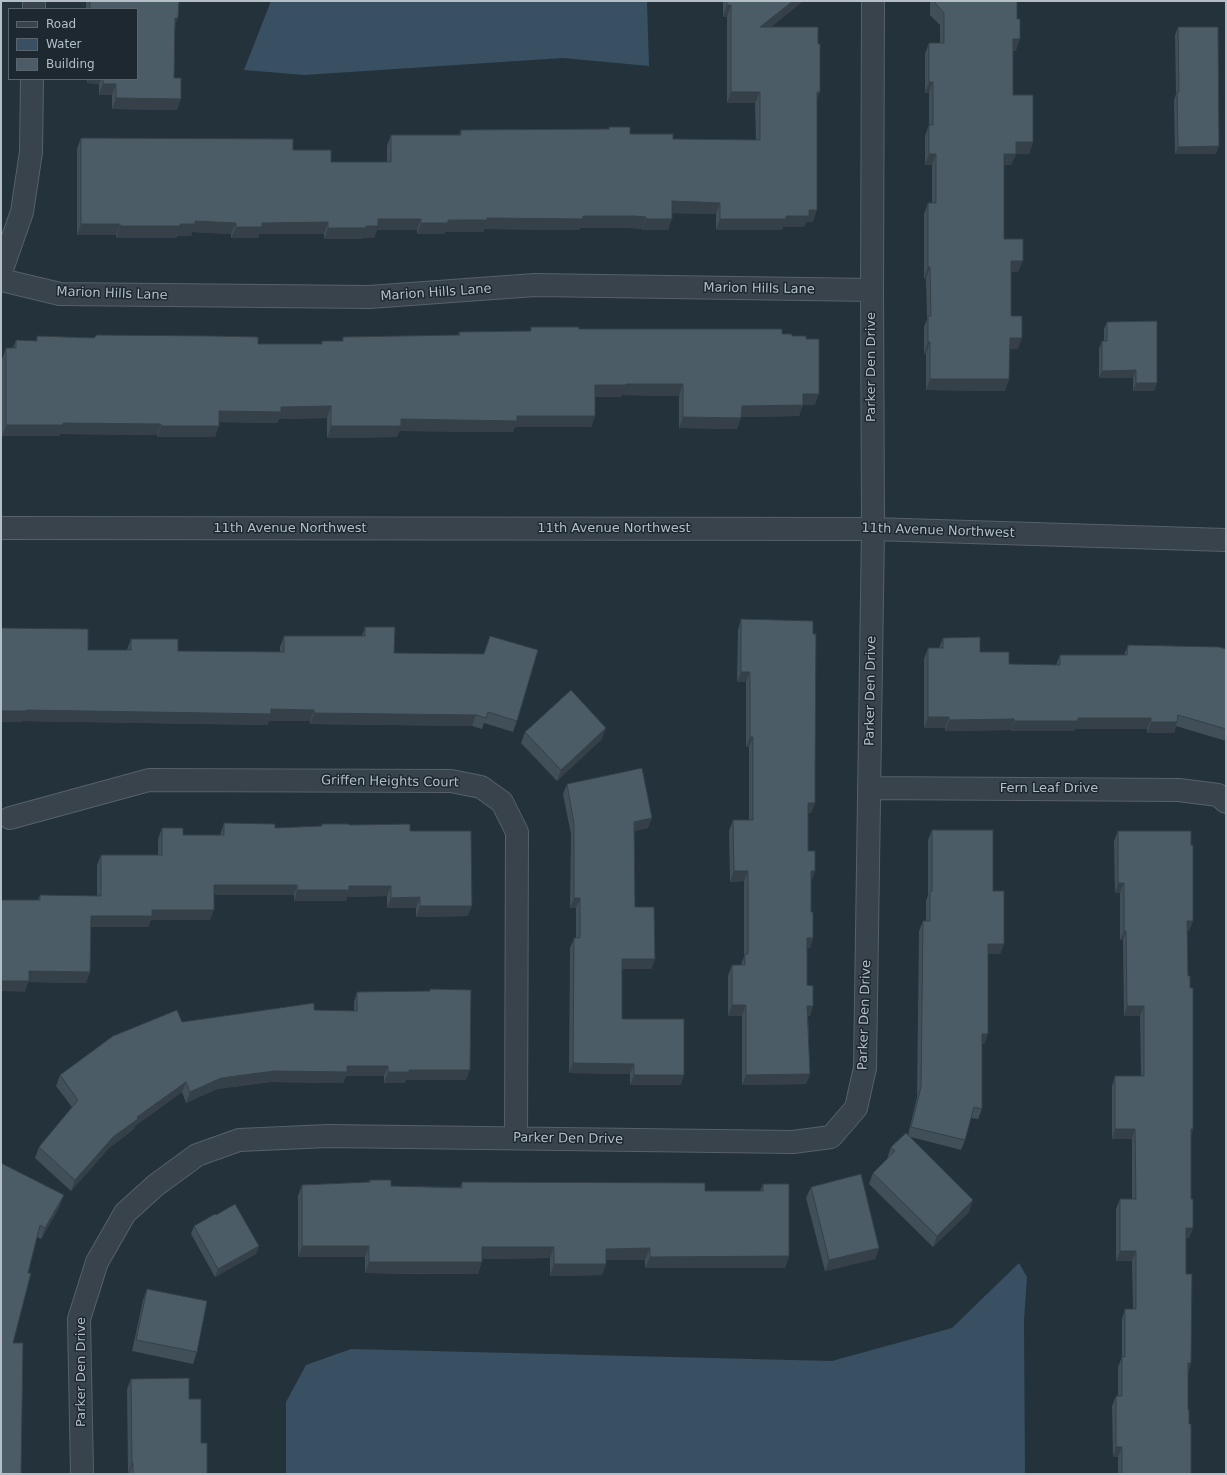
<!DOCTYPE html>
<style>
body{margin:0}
#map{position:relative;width:1227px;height:1475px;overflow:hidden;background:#24323b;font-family:"DejaVu Sans",sans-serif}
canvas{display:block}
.frame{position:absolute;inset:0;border:2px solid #b3bec7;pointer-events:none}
.legend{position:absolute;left:8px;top:8px;width:130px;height:72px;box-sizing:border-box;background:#1d2830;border:1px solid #59646c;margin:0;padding:5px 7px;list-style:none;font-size:12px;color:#b3bec7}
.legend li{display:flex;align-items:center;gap:8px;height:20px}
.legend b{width:20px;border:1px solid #59646c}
</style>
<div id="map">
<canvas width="1227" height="1475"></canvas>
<div class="frame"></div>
<ul class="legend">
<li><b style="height:5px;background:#38434c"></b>Road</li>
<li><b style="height:11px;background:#385062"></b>Water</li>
<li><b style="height:11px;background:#4c5c67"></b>Building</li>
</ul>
</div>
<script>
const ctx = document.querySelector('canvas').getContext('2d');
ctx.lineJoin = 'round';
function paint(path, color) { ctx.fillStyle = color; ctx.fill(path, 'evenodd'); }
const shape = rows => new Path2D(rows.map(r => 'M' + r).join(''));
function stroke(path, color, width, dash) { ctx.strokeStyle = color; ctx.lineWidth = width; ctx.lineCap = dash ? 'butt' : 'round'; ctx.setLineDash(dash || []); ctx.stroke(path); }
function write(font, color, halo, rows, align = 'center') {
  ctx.font = font + ' "DejaVu Sans",sans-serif'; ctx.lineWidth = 3; ctx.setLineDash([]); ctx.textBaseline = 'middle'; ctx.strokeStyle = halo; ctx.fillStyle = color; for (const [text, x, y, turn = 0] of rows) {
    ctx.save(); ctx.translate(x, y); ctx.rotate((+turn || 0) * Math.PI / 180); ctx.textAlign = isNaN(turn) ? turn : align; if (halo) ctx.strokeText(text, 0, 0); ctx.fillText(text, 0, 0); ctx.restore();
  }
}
paint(shape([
 [271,1,647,1,649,66,563,58,304,75,244,70],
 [1019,1263,1027,1277,1024,1320,1025,1474,286,1474,286,1402,306,1365,351,1349,832,1361,952,1328]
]), '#385062');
const minor = shape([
 [34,9,34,1],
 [1,272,22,212,31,152,32,79],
 [1,280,60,294,369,297,535,285,872,290],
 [1,528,873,529,1226,540],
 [869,788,1179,790,1218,795,1226,802],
 [10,818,149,780,451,781,481,787,502,802,517,832,516,1138],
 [82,1474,79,1319,97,1262,125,1213,156,1185,197,1155,239,1140,328,1136,793,1142,831,1137,856,1108,865,1068,873,529,872,290,873,1]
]);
stroke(minor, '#56616a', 24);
stroke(minor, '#38434c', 22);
paint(shape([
 [86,1,179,1,175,28,174,78,177,110,112,109,112,95,99,95,99,84,87,83,87,79,137,79,137,9,86,9],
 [723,1,803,1,771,27,817,102,813,222,806,222,804,227,783,227,782,230,716,230,716,214,672,213,668,230,642,230,642,229,630,228,580,228,579,230,484,229,483,232,445,232,444,234,417,234,417,230,377,230,374,238,363,238,362,239,324,239,324,234,259,234,258,238,231,238,231,234,192,232,191,236,177,236,176,238,116,238,116,235,77,235,77,149,81,138,293,150,331,162,387,162,387,146,391,135,459,135,461,130,609,129,609,127,630,134,673,139,756,140,755,103,727,103,727,17,723,17],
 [930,1,1017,1,1016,51,1013,51,1013,95,1033,142,1029,154,1016,154,1011,165,1004,165,1004,239,1018,272,1011,272,1011,316,1018,349,1009,349,1009,379,1005,391,926,390,926,354,924,354,924,327,927,319,926,279,924,279,924,214,928,203,932,203,932,165,925,165,925,136,929,125,929,93,925,93,925,54,929,43,940,43,940,25,930,15],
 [1178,27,1216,154,1175,154,1174,100,1176,94,1175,35],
 [1107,322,1157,383,1154,391,1133,391,1133,378,1099,378,1099,349,1102,341,1104,341,1104,329],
 [531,327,579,329,782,334,792,336,815,405,803,405,799,416,741,417,737,429,679,428,679,396,622,395,622,397,595,397,595,416,591,427,515,427,513,432,399,431,397,437,327,438,327,418,279,419,277,423,219,422,215,437,157,437,157,435,60,434,59,436,2,436,2,359,6,348,13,348,16,340,36,341,37,336,258,344,321,344,322,341,342,341,343,337,458,335,459,332,530,331],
 [741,619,815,803,811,813,808,813,808,851,815,871,811,881,811,912,813,938,810,948,807,948,807,985,813,1006,810,1016,808,1016,810,1074,806,1084,742,1085,742,1016,728,1016,728,976,732,965,741,965,744,957,744,881,730,882,729,831,733,820,749,820,749,747,746,747,746,682,737,682,738,630],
 [365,627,394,653,484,654,490,636,517,721,513,732,484,723,482,729,472,726,310,724,310,721,269,721,267,725,22,721,22,722,1,722,1,628,88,650,127,650,131,639,178,651,280,652,280,647,284,636,362,636],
 [943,638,1009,664,1056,665,1060,655,1124,655,1128,645,1226,649,1226,741,1176,726,1174,733,1147,733,1147,729,1075,729,1074,731,1011,731,1011,730,945,731,945,728,924,728,924,659,928,648,939,648],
 [525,732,602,739,557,781,521,743],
 [567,784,648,828,634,831,635,907,655,959,651,969,622,969,622,1019,681,1085,630,1085,630,1074,569,1073,570,948,574,938,576,938,576,908,570,908,571,834,563,794],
 [224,823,275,828,321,826,322,824,349,825,410,831,468,916,416,917,416,908,387,908,387,896,347,897,346,901,294,901,294,895,214,895,210,920,151,920,148,927,91,927,90,972,86,983,28,982,25,992,38,900,40,895,97,896,97,865,101,855,158,855,158,839,162,828,183,835,220,835],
 [932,830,993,891,1004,944,1000,954,988,954,988,1034,984,1044,982,1044,982,1109,978,1119,971,1118,965,1140,961,1150,911,1137,969,1212,933,1247,869,1184,873,1173,887,1159,891,1147,908,1135,917,1097,919,931,923,921,926,921,926,901,928,895,928,840],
 [1118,831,1193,921,1189,931,1187,931,1188,976,1193,1129,1191,1136,1191,1199,1193,1228,1189,1238,1186,1238,1186,1274,1191,1363,1188,1373,1188,1410,1189,1424,1191,1474,1118,1474,1118,1457,1113,1457,1112,1406,1116,1396,1118,1396,1118,1367,1122,1357,1122,1319,1125,1309,1133,1309,1132,1261,1116,1261,1116,1209,1120,1199,1132,1199,1132,1139,1112,1139,1112,1086,1115,1076,1141,1076,1140,1016,1124,1016,1123,940,1120,940,1120,893,1115,893,1114,841],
 [430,989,466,1080,406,1080,405,1083,384,1083,384,1076,346,1076,343,1083,270,1082,217,1089,186,1103,182,1092,135,1126,134,1129,109,1148,71,1191,35,1158,39,1147,72,1107,56,1086,60,1075,182,1022,314,1010,354,1011,354,1002,357,992,430,991],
 [1,1163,60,1206,41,1239,37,1237,28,1273,13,1343],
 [370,1180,391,1186,460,1187,462,1182,705,1191,760,1191,763,1184,789,1256,785,1268,645,1268,645,1260,606,1260,606,1264,602,1275,550,1276,550,1258,482,1259,478,1274,417,1274,365,1273,365,1257,298,1257,298,1196,302,1185,369,1182],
 [811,1187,879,1248,875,1259,825,1271,806,1198],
 [216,1215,259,1246,256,1254,215,1277,191,1234,194,1226],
 [147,1289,197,1352,193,1364,132,1351,143,1300],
 [131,1379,189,1399,201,1443,207,1474,129,1474,129,1473,128,1473,127,1389]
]), '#414f59');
paint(shape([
 [793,1,803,1,756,39,760,27],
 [727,5,731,5,727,17,723,17],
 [175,18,178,18,174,29],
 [1013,39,1020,39,1016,51,1009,51],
 [88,79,101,79,99,84,87,83],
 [929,82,933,82,929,93,925,93],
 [103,84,116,84,112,95,99,95],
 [731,92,760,92,755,103,727,103],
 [817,92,820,92,816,103],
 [116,98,181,99,177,110,112,109],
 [1016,142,1033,142,1029,154,1012,154],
 [1219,146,1216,154,1175,154,1178,147],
 [929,154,936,154,932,165,925,165],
 [1004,154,1016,154,1011,165,999,165],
 [672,201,720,203,716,214,668,213],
 [809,210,817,210,813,222,806,222,804,227,783,227,782,230,716,230,720,219,786,216],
 [583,216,634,216,646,217,642,229,630,228,580,228,579,230,484,229,483,232,445,232,444,234,417,234,421,223,487,218],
 [378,219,421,219,417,230,377,230,374,238,363,238,362,239,324,239,328,228,366,226],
 [646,219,672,219,668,230,642,230],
 [195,221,236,223,231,234,192,232,191,236,177,236,176,238,116,238,120,226,180,224],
 [328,222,324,234,259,234,258,238,231,238,236,227,262,223],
 [81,224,120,224,116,235,77,235],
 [1011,261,1023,261,1018,272,1007,272],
 [928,267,930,267,926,279,924,279],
 [1010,338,1022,338,1018,349,1005,349],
 [928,342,930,342,926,354,924,354],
 [1136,370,1133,378,1099,378,1102,371],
 [930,379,1009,379,1005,391,926,390],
 [1136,383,1157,383,1154,391,1133,391],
 [626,384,683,384,679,396,622,395,622,397,591,397,595,385],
 [803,394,819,394,815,405,803,405,799,416,737,417,742,406],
 [331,406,327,418,279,419,277,423,215,422,219,411,281,407],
 [517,416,595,416,591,427,515,427,513,432,399,431,397,437,327,438,331,426,401,419],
 [683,417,741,418,737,429,679,428],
 [63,423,161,424,157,435,60,434,59,436,2,436,6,425],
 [161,426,219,426,215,437,157,437],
 [741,672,750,672,746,682,737,682],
 [271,709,314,710,310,721,269,721,267,725,22,721,22,722,1,722,1,711,26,710],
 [314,713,476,715,472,726,310,724],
 [928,717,949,717,945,728,924,728],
 [1078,718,1151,718,1147,729,1075,729,1074,731,1011,731,1014,721],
 [1014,719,1011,730,945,731,949,720],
 [1151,722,1177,722,1174,733,1147,733],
 [606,728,602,739,557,781,561,770],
 [750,737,753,737,749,747,746,747],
 [808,803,815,803,811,813,804,813],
 [652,818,648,828,630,832,634,822],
 [734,871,748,871,744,881,730,882],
 [811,871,815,871,811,881,807,881],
 [1118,883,1124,883,1120,893,1115,893],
 [214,885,297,885,294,895,210,895],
 [349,886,391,886,387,896,347,897,346,901,294,901,297,890],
 [420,897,416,908,387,908,391,898],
 [574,898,580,898,576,908,570,908],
 [420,906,472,906,468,916,416,917],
 [152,910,214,910,210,920,151,920,148,927,87,927,91,916],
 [1187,921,1193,921,1189,931,1184,931],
 [1124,931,1126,931,1123,940,1120,940],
 [807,938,813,938,810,948,803,948],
 [988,944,1004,944,1000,954,984,954],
 [622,959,655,959,651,969,619,969],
 [29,971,90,972,86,983,28,982,25,992,1,991,1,981],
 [732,1005,746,1005,742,1016,728,1016],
 [807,1006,813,1006,810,1016,804,1016],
 [1127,1006,1144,1006,1140,1016,1124,1016],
 [982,1034,988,1034,984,1044,979,1044],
 [573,1063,634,1064,630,1074,569,1073],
 [347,1066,388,1066,384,1076,346,1076,343,1083,270,1082,217,1089,186,1103,190,1092,221,1078,274,1071],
 [409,1070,470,1070,466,1080,406,1080,405,1083,384,1083,388,1072],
 [810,1074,806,1084,742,1085,746,1075],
 [634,1075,684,1075,681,1085,630,1085],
 [186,1082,182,1092,135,1126,134,1129,109,1148,71,1191,75,1180,113,1137,137,1117],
 [1115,1129,1135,1129,1132,1139,1112,1139],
 [1191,1129,1193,1129,1190,1139],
 [64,1195,60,1206,41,1239,45,1228],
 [973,1200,969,1212,933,1247,937,1236],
 [1186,1228,1193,1228,1189,1238,1183,1238],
 [259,1246,256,1254,215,1277,218,1269],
 [302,1246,369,1246,365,1257,298,1257],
 [482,1247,554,1247,550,1258,478,1259],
 [650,1248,645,1260,602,1260,606,1249],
 [879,1248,875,1259,825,1271,829,1260],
 [1120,1251,1136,1251,1132,1261,1116,1261],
 [789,1256,785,1268,645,1268,650,1257],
 [369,1262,482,1262,478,1274,365,1273],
 [554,1264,606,1264,602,1275,550,1276],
 [1188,1363,1191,1363,1188,1373],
 [1116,1447,1122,1447,1118,1457,1113,1457],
 [132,1463,133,1463,129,1473,128,1473]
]), '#354048');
const building = shape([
 [90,1,179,1,178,18,175,18,174,78,181,78,181,99,116,98,116,84,103,84,103,79,137,79,137,9,90,9,90,1],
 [727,1,793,1,760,27,818,27,818,44,820,44,820,92,817,92,817,210,809,210,809,216,786,216,786,219,720,219,720,203,672,201,672,219,646,219,646,217,634,216,583,216,583,219,487,218,487,220,448,220,448,223,421,223,421,219,378,219,378,226,366,226,366,228,328,228,328,222,262,223,262,227,236,227,236,223,195,221,195,224,180,224,180,226,120,226,120,224,81,224,81,138,293,139,293,150,331,150,331,162,391,162,391,135,461,135,461,130,609,129,609,127,630,127,630,134,673,134,673,139,760,140,760,92,731,92,731,5,727,5,727,1],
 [935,1,1017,1,1017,19,1020,19,1020,39,1013,39,1013,95,1033,95,1033,142,1016,142,1016,154,1004,154,1004,239,1023,239,1023,261,1011,261,1011,316,1022,316,1022,338,1010,338,1009,379,930,379,930,342,928,342,928,316,931,316,930,267,928,267,928,203,936,203,936,154,929,154,929,125,933,125,933,82,929,82,929,43,944,43,944,13,935,3,935,1],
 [1178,27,1218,27,1219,146,1178,147,1177,92,1179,92,1178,27],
 [1157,321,1157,383,1136,383,1136,370,1102,371,1102,341,1107,341,1107,322,1157,321],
 [531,327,579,327,579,329,782,329,782,334,792,334,792,336,806,336,806,339,819,339,819,394,803,394,803,405,742,406,741,418,683,417,683,384,626,384,626,385,595,385,595,416,517,416,517,421,401,419,401,426,331,426,331,406,281,407,281,412,219,411,219,426,161,426,161,424,63,423,63,425,6,425,6,348,16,348,16,340,37,341,37,336,94,338,97,335,213,336,258,337,258,344,322,344,322,341,343,341,343,337,460,335,459,332,531,331,531,327],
 [741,619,813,621,813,634,816,634,815,773,815,803,808,803,808,851,815,851,815,871,811,871,811,912,813,912,813,938,807,938,807,985,813,986,813,1006,807,1006,810,1074,746,1075,746,1005,732,1005,732,965,745,965,745,954,748,954,748,871,734,871,733,820,753,820,753,737,750,737,750,672,741,672,741,619],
 [365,627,395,627,394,653,484,654,490,636,538,650,517,721,488,712,486,718,476,715,314,713,314,710,271,709,271,714,26,710,26,711,1,711,1,628,88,629,88,650,131,650,131,639,178,639,178,651,284,652,284,636,365,636,365,627],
 [980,637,980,652,1009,652,1009,664,1060,665,1060,655,1127,655,1128,645,1219,647,1226,649,1226,729,1178,715,1177,722,1151,722,1151,718,1078,718,1078,721,1014,721,1014,719,949,720,949,717,928,717,928,648,943,648,943,638,980,637],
 [571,690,606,728,561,770,525,732,571,690],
 [642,768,652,818,634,822,635,907,654,907,655,959,622,959,622,1019,684,1019,684,1075,634,1075,634,1064,573,1063,574,938,580,938,580,898,574,898,574,824,567,784,642,768],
 [224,823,275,824,275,828,322,826,322,824,349,824,349,825,410,824,410,831,471,831,472,906,420,906,420,897,391,898,391,886,349,886,349,890,297,890,297,885,214,885,214,910,152,910,152,916,91,916,90,972,29,971,29,981,1,981,1,900,40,900,40,895,101,896,101,855,162,855,162,828,183,828,183,835,224,835,224,823],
 [932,830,993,830,993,891,1004,891,1004,944,988,944,988,1034,982,1034,982,1109,974,1107,965,1140,911,1127,921,1087,923,921,930,921,930,891,932,891,932,830],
 [1118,831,1191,831,1191,845,1193,845,1193,921,1187,921,1188,976,1190,976,1190,988,1193,988,1193,1129,1191,1129,1191,1199,1193,1199,1193,1228,1186,1228,1186,1274,1192,1274,1191,1363,1188,1363,1188,1410,1189,1410,1189,1424,1191,1424,1191,1474,1122,1474,1122,1447,1116,1447,1116,1396,1122,1396,1122,1357,1125,1357,1125,1309,1136,1309,1136,1251,1120,1251,1120,1199,1136,1199,1135,1129,1115,1129,1115,1076,1144,1076,1144,1006,1127,1006,1126,931,1124,931,1124,883,1118,883,1118,831],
 [430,989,471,990,470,1070,409,1070,409,1072,388,1072,388,1066,347,1066,347,1072,274,1071,221,1078,190,1092,186,1082,137,1117,138,1119,113,1137,75,1180,39,1147,78,1100,60,1075,113,1036,177,1010,182,1022,314,1003,314,1010,357,1011,357,992,430,991,430,989],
 [906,1133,973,1200,937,1236,873,1173,895,1151,891,1147,906,1133],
 [1,1163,64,1195,45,1228,40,1225,28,1273,31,1273,13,1343,23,1343,21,1474,1,1474,1,1163],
 [861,1174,879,1248,829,1260,811,1187,861,1174],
 [370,1180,391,1180,391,1186,462,1188,462,1182,705,1183,705,1191,763,1191,763,1184,789,1184,789,1256,650,1257,650,1248,606,1249,606,1264,554,1264,554,1247,482,1247,482,1262,369,1262,369,1246,302,1246,302,1185,370,1182,370,1180],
 [235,1204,259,1246,218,1269,194,1226,215,1214,216,1215,235,1204],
 [147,1289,207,1301,197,1352,136,1340,147,1289],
 [189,1378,189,1399,201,1399,201,1443,207,1443,207,1474,133,1474,133,1463,132,1463,131,1379,189,1378]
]);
paint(building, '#4c5c67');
stroke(building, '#354048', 1);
write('13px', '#b3bec7', '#1d2830', [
 ["Marion Hills Lane",759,289,1],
 ["Marion Hills Lane",436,293,-4],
 ["Marion Hills Lane",112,294,2],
 ["Parker Den Drive",872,367,-90],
 ["11th Avenue Northwest",290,529],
 ["11th Avenue Northwest",614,529],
 ["11th Avenue Northwest",938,531,2],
 ["Parker Den Drive",871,691,-89],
 ["Griffen Heights Court",390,782,1],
 ["Fern Leaf Drive",1049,789],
 ["Parker Den Drive",865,1015,-88],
 ["Parker Den Drive",568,1139,1],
 ["Parker Den Drive",82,1372,-90]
]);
</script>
